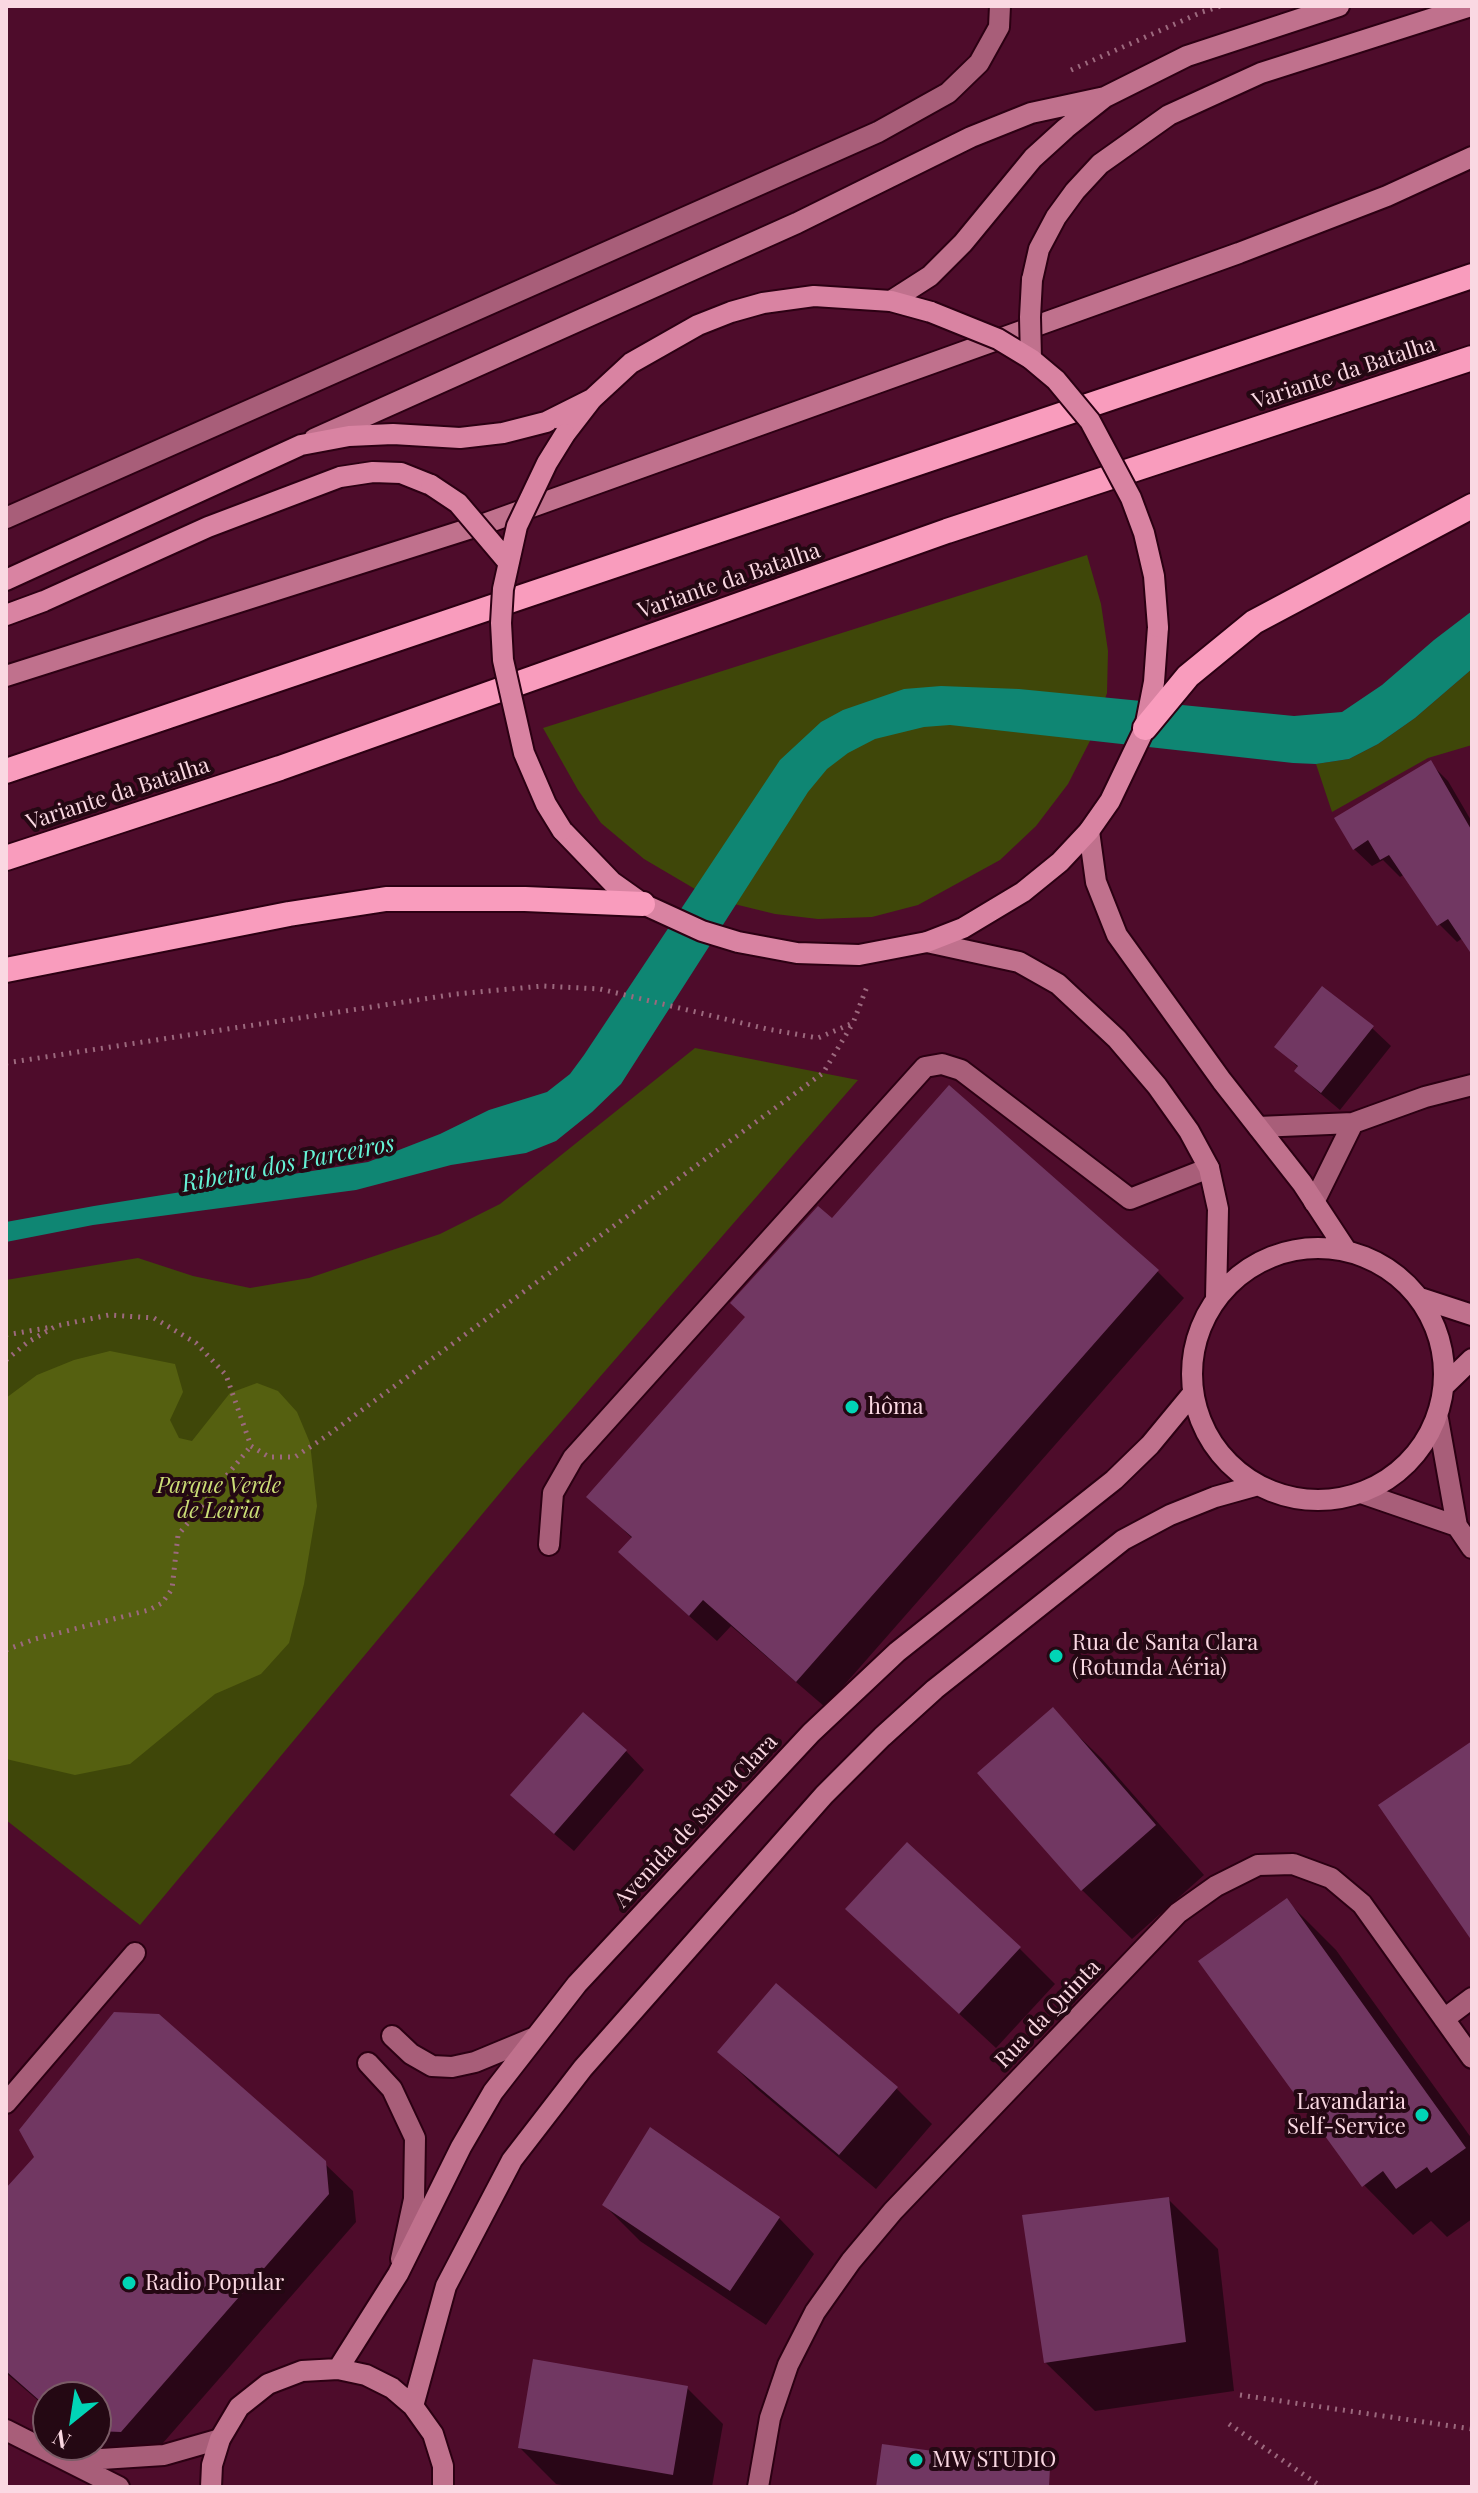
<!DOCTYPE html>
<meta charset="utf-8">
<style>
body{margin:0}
#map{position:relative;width:1478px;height:2493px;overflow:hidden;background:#4e0c2b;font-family:"Playfair Display",serif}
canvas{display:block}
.frame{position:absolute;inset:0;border:8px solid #fad8e2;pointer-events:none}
.north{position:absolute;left:32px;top:2381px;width:80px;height:80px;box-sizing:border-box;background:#240813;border:2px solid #7a5b66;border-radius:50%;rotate:210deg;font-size:22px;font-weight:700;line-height:32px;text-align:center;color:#fad8e2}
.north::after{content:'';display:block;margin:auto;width:28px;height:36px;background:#01d5b6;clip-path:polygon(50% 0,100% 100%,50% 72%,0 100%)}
</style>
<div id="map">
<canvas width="1478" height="2493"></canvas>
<div class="frame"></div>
<div class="north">N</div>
</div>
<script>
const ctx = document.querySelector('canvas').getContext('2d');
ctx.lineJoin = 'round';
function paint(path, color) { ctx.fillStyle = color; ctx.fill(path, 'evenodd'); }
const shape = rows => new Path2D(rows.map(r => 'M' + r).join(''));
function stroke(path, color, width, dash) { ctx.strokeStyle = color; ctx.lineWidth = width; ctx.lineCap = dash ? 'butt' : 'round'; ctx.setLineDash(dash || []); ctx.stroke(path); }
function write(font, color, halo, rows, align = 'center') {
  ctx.font = font + ' "Playfair Display",serif'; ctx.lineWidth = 8; ctx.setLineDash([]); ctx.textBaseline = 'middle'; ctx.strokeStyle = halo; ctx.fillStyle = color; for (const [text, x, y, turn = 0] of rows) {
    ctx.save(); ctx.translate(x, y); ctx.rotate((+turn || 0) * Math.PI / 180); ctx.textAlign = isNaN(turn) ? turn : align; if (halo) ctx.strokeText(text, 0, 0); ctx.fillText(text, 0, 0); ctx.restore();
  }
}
paint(shape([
 [1087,555,1101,604,1108,651,1107,693,1092,737,1068,784,1036,826,1000,860,918,905,872,917,818,919,775,914,730,903,695,889,644,859,601,823,578,790,543,728],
 [1472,669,1472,745,1428,758,1332,812,1316,764,1349,759,1378,744,1415,718],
 [695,1048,858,1080,519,1470,140,1925,6,1820,6,1280,138,1258,193,1276,250,1288,309,1278,440,1234,500,1204]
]), '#3f4709');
paint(shape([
 [110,1351,175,1364,183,1392,170,1420,179,1438,192,1441,230,1393,257,1383,278,1391,297,1412,310,1443,317,1506,304,1584,289,1643,261,1674,215,1694,130,1764,75,1775,6,1759,6,1398,37,1375,74,1360]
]), '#556010');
paint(shape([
 [1472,611,1472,669,1415,718,1378,744,1349,759,1316,764,1293,763,950,725,924,727,875,739,848,753,827,769,808,792,621,1084,592,1112,556,1141,526,1153,451,1165,356,1190,93,1225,6,1242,6,1222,94,1206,368,1162,440,1134,489,1110,547,1092,570,1074,584,1055,780,760,821,722,843,710,904,689,941,686,1019,689,1294,716,1342,712,1382,685,1434,640]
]), '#0f8673');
paint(shape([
 [1430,763,1448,781,1472,822,1472,951,1463,938,1457,942,1439,924,1405,874,1400,877,1383,860,1372,866,1354,849],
 [1372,1028,1391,1046,1340,1110,1315,1089,1296,1070,1299,1068,1277,1047],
 [832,1221,1157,1271,1184,1298,825,1707,731,1626,717,1641,648,1579,620,1552,633,1539,589,1497],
 [1052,1710,1102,1759,1204,1875,1132,1939,1082,1890,980,1773],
 [626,1751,644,1770,574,1851,531,1814],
 [1286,1900,1336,1950,1472,2139,1472,2219,1447,2237,1431,2221,1413,2235,1364,2185],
 [884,1944,1019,1948,1055,1984,996,2048],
 [720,2052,896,2088,932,2124,876,2189,756,2088],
 [324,2163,353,2191,356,2222,149,2459,104,2458,89,2445,96,2445,96,2397,48,2397,48,2409,6,2373,6,2191],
 [1168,2199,1218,2249,1234,2391,1095,2411,1045,2362],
 [604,2205,779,2218,814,2254,766,2325,640,2241],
 [687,2388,723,2424,712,2487,574,2487,556,2484,520,2448]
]), '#0007');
paint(shape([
 [1431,760,1472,831,1472,955,1448,919,1437,926,1389,855,1380,860,1368,840,1353,850,1334,818],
 [1322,986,1374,1026,1321,1093,1294,1071,1298,1066,1274,1047],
 [949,1085,1159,1270,796,1682,703,1600,689,1616,618,1552,632,1537,586,1497,745,1317,730,1303,818,1206,832,1218],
 [1053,1707,1156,1825,1081,1891,977,1773],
 [583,1712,627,1750,554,1834,510,1795],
 [1472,1741,1472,1941,1378,1805],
 [907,1842,1021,1947,959,2014,845,1909],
 [1287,1898,1466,2148,1431,2173,1427,2167,1396,2189,1383,2171,1362,2187,1198,1961],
 [776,1983,898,2087,839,2155,717,2052],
 [114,2012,159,2014,326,2161,329,2194,121,2432,96,2431,96,2397,48,2397,48,2408,6,2371,6,2188,34,2157,19,2130],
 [650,2127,780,2217,730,2291,602,2205],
 [1169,2197,1186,2342,1044,2363,1022,2215],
 [533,2359,688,2386,673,2475,518,2448],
 [882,2444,1050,2467,1049,2487,876,2487]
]), '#713762');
const lane = shape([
 [6,518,878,132,948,93,979,63,999,27,1000,6],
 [549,1545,553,1493,573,1458,925,1067,942,1064,961,1070,1130,1199,1209,1168],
 [392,2036,411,2054,432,2066,452,2067,475,2062,533,2038],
 [368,2063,392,2089,415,2138,414,2199,401,2259],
 [6,2103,135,1953]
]);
const street = shape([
 [1258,1127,1353,1123,1425,1097,1472,1085],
 [1314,1202,1353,1123],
 [1438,1419,1457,1526,1472,1548],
 [1361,1493,1457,1526],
 [1444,2019,1472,1998],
 [6,2430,119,2487],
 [70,2461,164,2455,220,2439],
 [758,2487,770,2418,788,2365,815,2312,851,2261,893,2211,1178,1913,1216,1886,1258,1865,1293,1864,1331,1878,1362,1904,1472,2058]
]);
const secondary = shape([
 [1032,280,1039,249,1056,217,1075,191,1100,164,1169,115,1261,73,1471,6],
 [891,301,930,276,963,243,1033,158,1066,128,1105,97,1187,56,1339,6],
 [314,439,797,223,971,137,1031,113,1105,97],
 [6,676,484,524,1239,253,1387,196,1472,157],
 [1089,831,1096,882,1117,935,1222,1081,1302,1183,1346,1250],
 [927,942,1019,962,1058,984,1117,1039,1157,1086,1189,1131,1209,1168,1218,1209,1216,1298],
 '1192 1374a126 126 0 1 1 252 0a126 126 0 1 1-252 0Z',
 [1420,1298,1472,1315],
 [1445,1385,1472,1359],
 [338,2369,398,2274,461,2147,493,2092,577,1984,811,1733,897,1652,1114,1480,1150,1445,1193,1393],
 [413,2406,446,2286,512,2160,583,2068,824,1795,882,1737,935,1689,1123,1540,1170,1515,1215,1497,1258,1485],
 [211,2487,212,2465,220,2439,239,2407,268,2384,302,2371,338,2369,366,2375,392,2388,413,2406,433,2434,443,2466,443,2487]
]);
const primary = shape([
 [565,434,592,399,631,363,698,325,731,312,763,303,814,296,891,301,931,312],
 [6,580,301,445,349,436,393,434,460,438,503,433,546,422,592,399],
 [6,615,44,601,208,527,340,477,373,472,401,473,431,485],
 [562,830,612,882,643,904,702,931,738,942,797,953,859,955,927,942,963,928,1023,892,1060,862,1089,831,1110,801,1145,728,1154,682,1158,627]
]);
const highway = shape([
 [1145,728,1188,676,1254,622,1472,506],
 [6,771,1472,276],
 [6,858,280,768,947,531,1472,358],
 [6,970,289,914,386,899,525,899,643,904]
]);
stroke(lane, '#2c0013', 24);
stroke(street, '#2c0013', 24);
stroke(secondary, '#2c0013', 24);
stroke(primary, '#2c0013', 24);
stroke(highway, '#2c0013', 28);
stroke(shape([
 [1071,70,1202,12,1221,6],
 [6,1063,456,994,543,986,600,989,767,1029,818,1038,853,1023,868,984],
 [6,1335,52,1327],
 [6,1360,28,1342,56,1326,109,1315,154,1318,196,1343,226,1375,251,1446,269,1457,295,1457,325,1437,823,1073,853,1023],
 [6,1650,35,1639,149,1610,162,1603,172,1589,178,1535,251,1446],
 [1240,2395,1472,2429],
 [1229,2424,1322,2487]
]), '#9c697e', 5, [2, 6]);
stroke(lane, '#a85e79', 20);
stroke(street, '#a85e79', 20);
stroke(secondary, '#c0718d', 20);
stroke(primary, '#d983a2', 20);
stroke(highway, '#f99cbd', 24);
const secondaryBridge = shape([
 [1031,359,1030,317,1032,280]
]);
const primaryBridge = shape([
 [931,312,998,339,1031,359,1056,380,1090,421,1131,498,1144,533,1154,576,1158,627],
 [431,485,458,503,508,562],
 [562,830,546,804,524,753,503,660,501,623,503,589,517,526,547,463,565,434]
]);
stroke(secondaryBridge, '#2c0013', 24, []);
stroke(primaryBridge, '#2c0013', 24, []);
stroke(secondaryBridge, '#c0718d', 20);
stroke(primaryBridge, '#d983a2', 20);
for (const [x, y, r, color] of [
 [852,1407,8,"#01d5b6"],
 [1056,1656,8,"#01d5b6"],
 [1422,2115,8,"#01d5b6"],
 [129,2283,8,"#01d5b6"],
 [916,2460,8,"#01d5b6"]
]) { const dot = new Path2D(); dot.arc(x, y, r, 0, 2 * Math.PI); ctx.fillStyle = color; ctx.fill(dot); stroke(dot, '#240813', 3); }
write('22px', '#fad8e2', '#240813', [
 ["Variante da Batalha",1344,373,-18],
 ["Variante da Batalha",729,581,-19],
 ["Variante da Batalha",118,794,-18],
 ["Avenida de Santa Clara",696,1821,-47],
 ["Rua da Quinta",1048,2014,-46]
]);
write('22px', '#fad8e2', '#240813', [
 ["hôma",868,1407],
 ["Rua de Santa Clara",1072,1643],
 ["(Rotunda Aéria)",1072,1668],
 ["Lavandaria",1406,2102,"right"],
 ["Self-Service",1406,2127,"right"],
 ["Radio Popular",145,2283],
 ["MW STUDIO",932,2460]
], 'left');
write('italic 22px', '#ccde77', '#240813', [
 ["Parque Verde",219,1486],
 ["de Leiria",219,1511]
]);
write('italic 24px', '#65f3d6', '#240813', [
 ["Ribeira dos Parceiros",288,1164,-11]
]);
</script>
